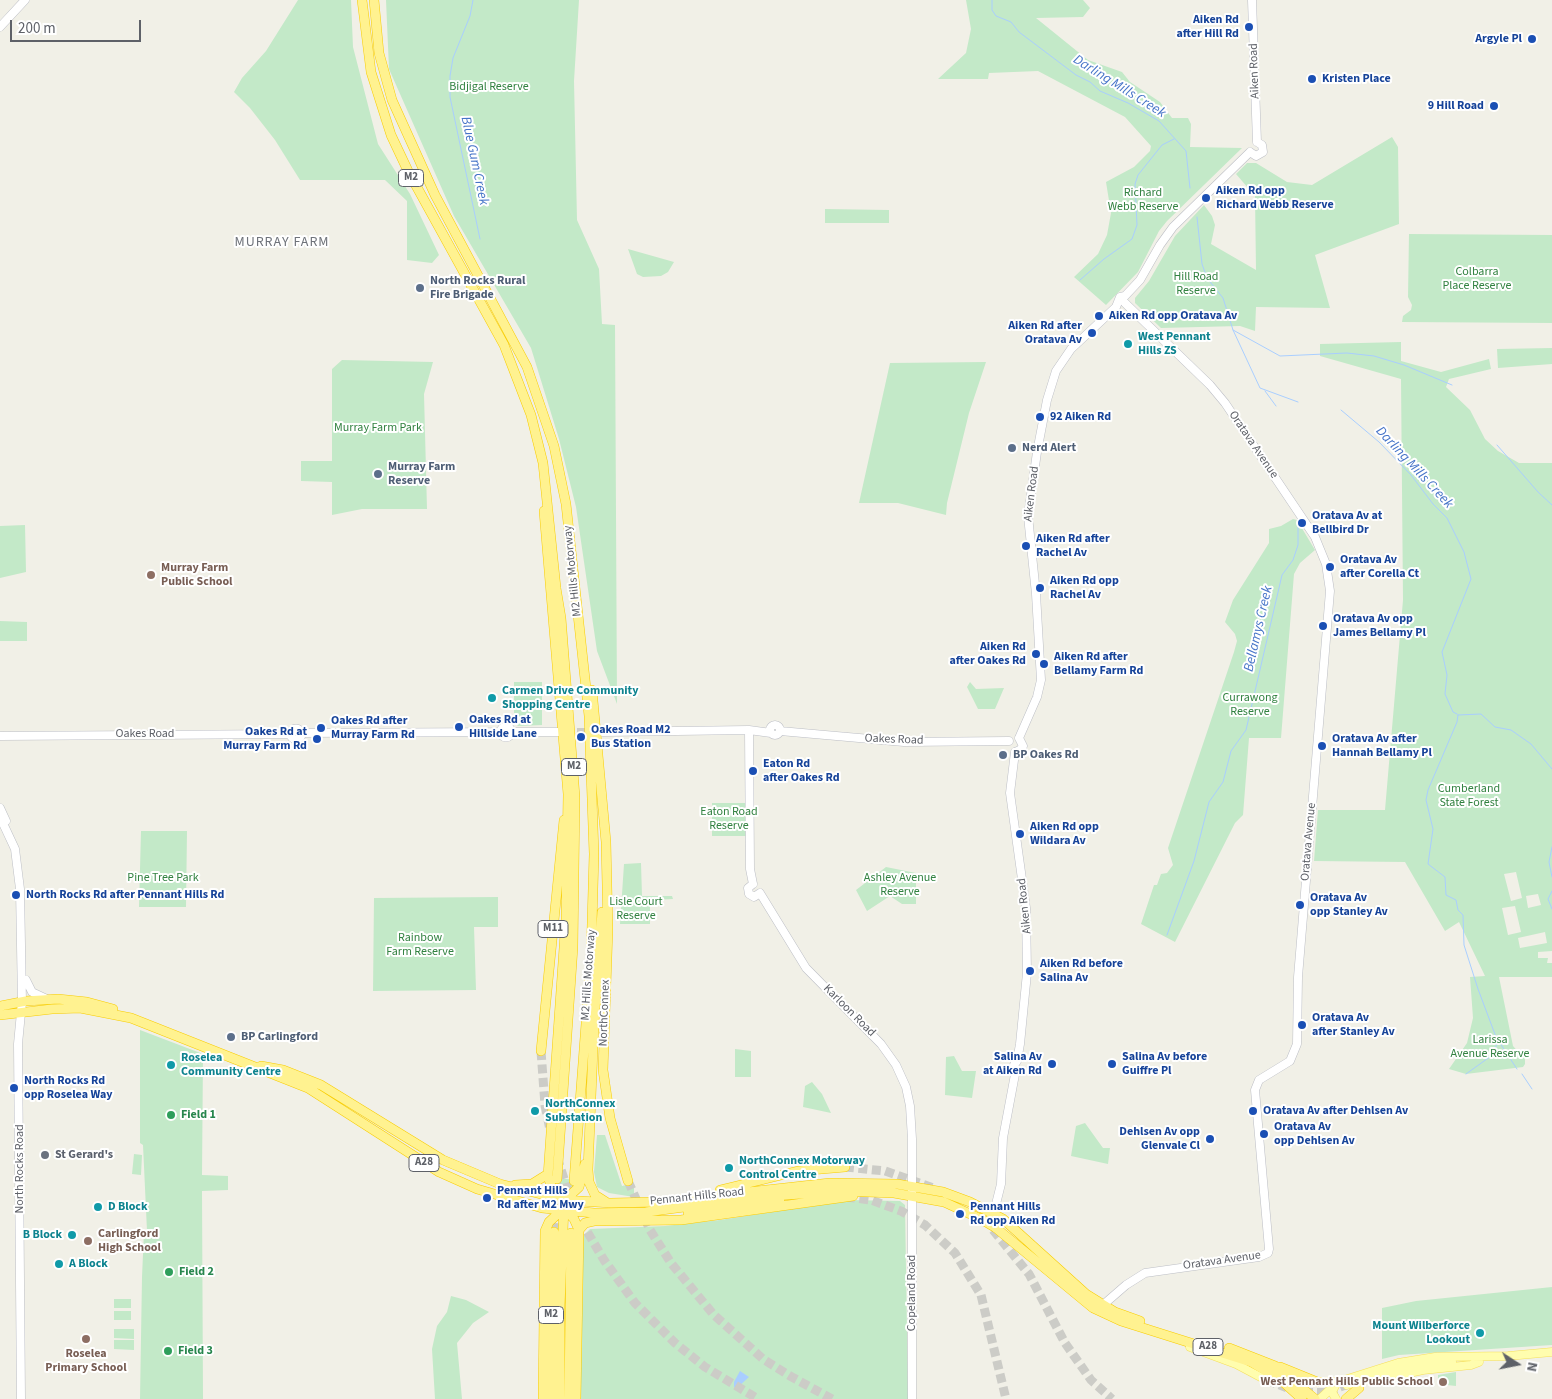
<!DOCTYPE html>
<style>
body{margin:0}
#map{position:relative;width:1552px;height:1399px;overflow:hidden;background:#f1f0e7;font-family:"Source Sans 3",sans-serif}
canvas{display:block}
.north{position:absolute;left:1492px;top:1339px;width:50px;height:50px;-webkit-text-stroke:4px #fff;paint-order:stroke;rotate:101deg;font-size:14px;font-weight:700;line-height:20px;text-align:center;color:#5e6168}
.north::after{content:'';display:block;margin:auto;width:18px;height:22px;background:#5e6168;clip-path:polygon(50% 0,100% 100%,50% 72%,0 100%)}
.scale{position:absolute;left:10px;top:20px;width:131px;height:22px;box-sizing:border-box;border:2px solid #5e6168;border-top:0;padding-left:6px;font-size:15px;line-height:18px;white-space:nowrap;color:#5e6168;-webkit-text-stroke:4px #fff;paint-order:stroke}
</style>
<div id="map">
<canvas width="1552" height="1399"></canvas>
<div class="north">N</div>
<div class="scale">200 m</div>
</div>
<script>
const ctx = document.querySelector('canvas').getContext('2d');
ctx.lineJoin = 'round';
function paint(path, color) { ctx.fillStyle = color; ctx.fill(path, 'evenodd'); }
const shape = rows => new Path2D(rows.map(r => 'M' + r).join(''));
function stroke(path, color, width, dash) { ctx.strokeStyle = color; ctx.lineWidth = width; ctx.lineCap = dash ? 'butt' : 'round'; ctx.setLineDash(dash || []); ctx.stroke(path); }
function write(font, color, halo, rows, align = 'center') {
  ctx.font = font + ' "Source Sans 3",sans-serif'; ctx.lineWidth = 4; ctx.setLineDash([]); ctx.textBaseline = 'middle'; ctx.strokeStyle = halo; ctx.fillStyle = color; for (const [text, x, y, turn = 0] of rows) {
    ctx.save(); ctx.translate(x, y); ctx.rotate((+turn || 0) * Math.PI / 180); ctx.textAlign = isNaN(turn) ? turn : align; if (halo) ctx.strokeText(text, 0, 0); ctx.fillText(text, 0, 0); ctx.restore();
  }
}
paint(shape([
 [298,0,351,0,353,47,378,144,410,194,439,255,432,263,407,260,407,201,385,180,300,180,275,140,250,108,234,92,242,78,266,51],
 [386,0,579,0,574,81,577,220,599,269,602,324,615,325,617,704,597,651,576,507,559,439,531,348,454,216,389,69],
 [966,0,1083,0,1090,8,1083,17,1036,18,1088,60,1122,72,1130,82,1160,102,1172,118,1188,118,1191,124,1190,147,1242,148,1167,221,1159,231,1138,272,1106,305,1074,277,1098,254,1107,235,1111,213,1106,182,1134,167,1150,151,1151,146,1125,117,1038,71,989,73,988,79,938,79,966,53,971,29],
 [1392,137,1398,147,1399,224,1315,255,1330,308,1256,307,1255,331,1240,326,1161,328,1135,303,1135,298,1149,281,1175,236,1204,205,1212,216,1215,225,1211,244,1256,270,1255,196,1236,174,1247,163,1256,163,1287,182,1312,185],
 [825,209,889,210,889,223,825,223],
 [1409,234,1552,235,1552,323,1402,322,1403,316,1411,310,1412,305,1408,297],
 [628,249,674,262,668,272,661,276,643,277,637,274],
 [1401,342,1401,361,1441,372,1489,359,1491,369,1449,379,1446,387,1470,410,1485,439,1498,451,1519,463,1552,463,1552,951,1538,952,1538,958,1548,958,1547,963,1552,963,1552,977,1499,977,1513,1046,1522,1056,1525,1056,1525,1064,1523,1067,1466,1074,1449,1069,1467,1043,1473,1018,1470,977,1485,976,1459,922,1445,931,1405,862,1314,861,1318,810,1385,810,1403,600,1401,379,1320,356,1320,344],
 [1516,872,1522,898,1511,901,1504,874],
 [1538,894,1541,905,1528,908,1526,896],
 [1515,906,1521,932,1508,935,1502,908],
 [1545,932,1547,943,1520,948,1518,938],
 [1552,348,1552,364,1498,368,1497,349],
 [342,360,433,362,424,394,427,509,362,509,332,515,332,482,301,481,301,461,332,461,332,369],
 [986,362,969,413,947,503,946,515,898,503,859,503,890,363],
 [1293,519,1297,520,1315,550,1300,563,1294,574,1281,738,1249,738,1243,815,1235,823,1175,942,1141,924,1154,885,1157,885,1161,874,1167,873,1173,865,1168,848,1234,652,1237,641,1235,634,1225,622,1233,600,1269,543,1269,529,1281,526],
 [25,525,26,572,0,578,0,526],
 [0,621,27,622,27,641,0,641],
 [514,682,542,682,542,725,518,726,514,722],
 [970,682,976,689,1004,688,995,709,978,709,967,687],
 [712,803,746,803,746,836,712,836],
 [141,831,187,831,186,907,139,907],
 [641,863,642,896,672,896,673,899,650,900,650,924,620,924,624,864],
 [886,867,916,873,916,904,902,904,890,896,867,911,856,890],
 [498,897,498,927,474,927,476,990,373,991,374,898],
 [140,1030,203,1054,202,1175,228,1176,228,1190,202,1191,203,1399,140,1399,142,1277,144,1231,147,1231,143,1145,140,1143],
 [735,1049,751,1051,751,1077,735,1077],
 [954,1056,962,1071,976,1071,972,1098,945,1095,946,1057],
 [812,1082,822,1094,831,1113,803,1107,805,1086],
 [1085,1123,1103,1148,1110,1148,1108,1164,1071,1156,1076,1126],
 [597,1135,605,1135,622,1186,634,1183,634,1197,609,1193,597,1187,594,1172],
 [134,1154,142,1155,141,1175,132,1174],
 [551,1178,580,1180,572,1191,556,1188],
 [848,1200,900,1201,905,1205,908,1399,580,1399,582,1237,590,1229,665,1226,720,1220],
 [1552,1287,1552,1345,1399,1355,1382,1359,1382,1308,1416,1301],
 [451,1296,466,1300,489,1312,473,1323,457,1343,462,1399,435,1399,432,1349,437,1326,447,1312],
 [114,1299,131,1299,131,1308,114,1308],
 [114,1311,131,1311,131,1320,114,1320],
 [114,1329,134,1329,134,1339,114,1338],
 [114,1340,134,1340,134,1350,114,1349],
 [1456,1372,1456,1386,1438,1384,1438,1375]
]), '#c3e9c8');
paint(shape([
 [740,1371,749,1377,737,1388,734,1387,734,1382]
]), '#a9ceff');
stroke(shape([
 [473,0,470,16,453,58,450,76,450,97,480,239],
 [992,0,992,10,996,16,1011,22,1019,32,1076,75,1090,82,1100,91,1128,103,1159,121,1186,151,1190,188],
 [1197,217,1202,264,1207,278,1223,298,1233,330,1260,388,1298,402],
 [1080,280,1104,259,1132,239,1137,225,1135,184,1138,175,1162,145,1174,139],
 [1233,330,1280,356,1347,353,1374,356,1404,365,1452,385],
 [1265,391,1276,406],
 [1341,410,1379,442,1411,475,1433,504,1447,518,1464,552,1471,579,1442,652,1447,675,1445,694,1453,712,1457,714],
 [1497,445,1538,492,1552,505],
 [1458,715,1457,722,1428,790,1426,800,1433,829,1428,864,1445,877,1446,895,1456,900,1458,910,1463,915,1464,945,1478,989,1496,1037,1517,1069],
 [1458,715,1481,714,1495,727,1511,730,1531,744,1552,769],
 [1552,847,1549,862,1552,877],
 [1552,891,1548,899,1552,909],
 [1167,935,1194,861,1209,802,1223,782,1231,751,1246,730,1282,575,1293,560,1298,545,1298,524],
 [1466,1074,1491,1056,1499,1040],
 [1522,1074,1532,1089]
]), '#a9ceff', 1);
stroke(shape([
 [565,732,596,732]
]), '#ccccc7', 8, [8, 4]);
stroke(shape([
 [1268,1381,1291,1390],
 [1305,1392,1328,1392,1347,1385]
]), '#ccccc7', 8, [8, 4]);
stroke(shape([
 [541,1051,545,1105,553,1145,566,1185,582,1223,604,1260,635,1303,675,1343,705,1367,758,1399],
 [845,1167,885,1171,936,1189],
 [628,1181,650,1230,671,1263,713,1314,763,1359,790,1376,832,1399],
 [846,1197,871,1200,901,1211,925,1225,955,1253,981,1295,1006,1399],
 [993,1230,1029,1274,1065,1343,1091,1380,1112,1399],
 [554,1232,557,1179]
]), '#ccccc7', 9, [9, 4.5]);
const secondary = shape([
 [1252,0,1257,142],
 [0,27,25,0],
 [1250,152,1256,156,1263,152,1262,145,1257,142],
 '770 730a5 5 0 1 1 10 0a5 5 0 1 1-10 0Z',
 '500.5 732a5.5 5.5 0 1 1 11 0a5.5 5.5 0 1 1-11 0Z',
 '290.5 734a5.5 5.5 0 1 1 11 0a5.5 5.5 0 1 1-11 0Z',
 [749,730,750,869,753,884],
 [780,731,904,742,1009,741],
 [512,732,558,732],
 [603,732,749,730,771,733],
 [301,733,501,732],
 [0,736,290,734],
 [1019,738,1037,697,1041,680,1036,594,1028,516,1037,452,1047,400,1056,371,1071,349,1116,307,1120,297,1125,296,1140,280,1160,245,1173,227,1250,152],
 [1015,752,1020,750,1023,746,1019,738],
 [0,808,6,821],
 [0,817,15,849,20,889,22,1002,18,1044,21,1399],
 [753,884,748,888,749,894,754,897,760,893],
 [760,893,806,968,881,1044,896,1065,906,1087,910,1106,912,1139,912,1399],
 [26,980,32,992,47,999],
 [996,1228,993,1216,1001,1184,1003,1138,1016,1069,1014,1065,1017,1061,1020,1044,1027,973,1026,908,1010,793,1015,752],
 [1103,1305,1126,1285,1145,1273,1259,1257,1268,1253,1269,1249,1255,1090,1259,1080,1290,1061,1297,1044,1298,977,1330,591,1326,564,1315,537,1225,403,1210,385,1125,303]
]);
const primary = shape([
 [1190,1347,1236,1364,1268,1381],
 [1386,1378,1423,1370,1471,1365,1479,1362],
 [1336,1384,1332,1392,1336,1399],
 [1347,1385,1408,1367,1452,1362],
 [1320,1399,1338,1382,1398,1363,1435,1357,1508,1356,1552,1352]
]);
const highway = shape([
 [362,0,371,72,391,135,408,171,504,345,531,415,543,463,556,588,561,618,575,797,573,947,557,1179],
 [374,0,379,53,392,100,435,195,527,367,554,446,566,504,589,716,594,854,591,958,574,1181],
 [544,511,568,794,566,919,548,1176,552,1189,562,1199],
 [592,690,606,842,608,929,603,1070,610,1118,628,1181],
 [602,912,594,1024,588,1170,589,1182,595,1195,606,1202],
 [0,1006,26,1001,58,999,87,1002,113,1009],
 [0,1015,52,1009,80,1008,131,1018,308,1088,439,1172,477,1189,542,1208,594,1213,646,1212,760,1197,840,1191,894,1193,944,1202,981,1219,996,1228,1093,1308,1121,1321,1251,1362,1281,1380,1302,1399],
 [541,1051,564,820],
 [261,1066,283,1070,321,1085,443,1160,500,1184,565,1200,611,1203,658,1202,830,1183,897,1184,943,1192,970,1202,1003,1219,1086,1294,1115,1312,1140,1321],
 [515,1185,532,1184,548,1174],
 [720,1190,798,1171,845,1167],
 [564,1201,579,1187,585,1164],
 [564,1208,574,1219,579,1230,576,1399],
 [688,1213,780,1202],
 [579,1230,585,1223,594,1221,681,1220,853,1196],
 [1229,1348,1275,1366,1315,1399],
 [1280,1367,1317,1382,1338,1382],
 [543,1399,545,1231,549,1222,563,1209],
 [552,1399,554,1232],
 [560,1399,560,1306,564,1206],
 [569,1399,571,1233],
 [1346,1399,1359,1388]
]);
stroke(secondary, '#bcbec5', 9);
stroke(primary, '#f5df5c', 9);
stroke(highway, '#f8cc00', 10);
stroke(secondary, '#fff', 8);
stroke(primary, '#fffdae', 8);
stroke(highway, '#fff290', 9);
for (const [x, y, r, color] of [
 [1249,27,5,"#1a4fb4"],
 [1532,39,5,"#1a4fb4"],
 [1312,79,5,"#1a4fb4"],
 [1494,106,5,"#1a4fb4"],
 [1206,198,5,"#1a4fb4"],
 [420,288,5,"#5c6f8a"],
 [1099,316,5,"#1a4fb4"],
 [1092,333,5,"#1a4fb4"],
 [1128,344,5,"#0f9aa8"],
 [1040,417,5,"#1a4fb4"],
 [1012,448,5,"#5c6f8a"],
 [378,474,5,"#5c6f8a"],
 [1302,523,5,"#1a4fb4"],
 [1026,546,5,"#1a4fb4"],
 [1330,567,5,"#1a4fb4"],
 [151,575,5,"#8d6e63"],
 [1040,588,5,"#1a4fb4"],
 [1323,626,5,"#1a4fb4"],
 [1036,654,5,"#1a4fb4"],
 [1044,664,5,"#1a4fb4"],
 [492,698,5,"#0f9aa8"],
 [459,727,5,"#1a4fb4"],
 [321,728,5,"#1a4fb4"],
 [581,737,5,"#1a4fb4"],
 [317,739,5,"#1a4fb4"],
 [1322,746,5,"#1a4fb4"],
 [1003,755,5,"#5c6f8a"],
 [753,771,5,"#1a4fb4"],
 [1020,834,5,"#1a4fb4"],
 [16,895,5,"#1a4fb4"],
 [1300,905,5,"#1a4fb4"],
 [1030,971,5,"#1a4fb4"],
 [1302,1025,5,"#1a4fb4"],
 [231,1037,5,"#5c6f8a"],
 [1052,1064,5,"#1a4fb4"],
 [1112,1064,5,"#1a4fb4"],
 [171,1065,5,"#0f9aa8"],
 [14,1088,5,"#1a4fb4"],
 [535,1111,5,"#0f9aa8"],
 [1253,1111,5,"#1a4fb4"],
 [171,1115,5,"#2e9e5b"],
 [1264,1134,5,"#1a4fb4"],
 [1210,1139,5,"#1a4fb4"],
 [45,1155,5,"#6b7280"],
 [729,1168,5,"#0f9aa8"],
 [487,1198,5,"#1a4fb4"],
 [98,1207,5,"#0f9aa8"],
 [960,1214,5,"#1a4fb4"],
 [72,1235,5,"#0f9aa8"],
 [88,1241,5,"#8d6e63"],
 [59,1264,5,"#0f9aa8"],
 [169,1272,5,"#2e9e5b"],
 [1480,1333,5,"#0f9aa8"],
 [86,1339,5,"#8d6e63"],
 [168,1351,5,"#2e9e5b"],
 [1443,1382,5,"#8d6e63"]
]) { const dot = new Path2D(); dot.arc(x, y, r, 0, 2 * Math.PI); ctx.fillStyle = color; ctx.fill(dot); stroke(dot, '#fff', 2); }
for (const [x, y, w] of [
 [411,178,25],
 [574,767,25],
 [553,929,30],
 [424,1163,30],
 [551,1315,25],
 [1208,1347,30]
]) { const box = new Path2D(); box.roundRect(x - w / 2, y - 8.5, w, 17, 4); ctx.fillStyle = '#fff'; ctx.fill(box); stroke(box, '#5e6168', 1); }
write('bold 11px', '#5e6168', null, [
 ["M2",411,178],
 ["M2",574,767],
 ["M11",553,929],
 ["A28",424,1163],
 ["M2",551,1315],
 ["A28",1208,1347]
]);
write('bold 12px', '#164399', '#fff', [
 ["Aiken Rd",1239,20,"right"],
 ["after Hill Rd",1239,34,"right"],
 ["Argyle Pl",1522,39,"right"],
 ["Kristen Place",1322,79],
 ["9 Hill Road",1484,106,"right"],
 ["Aiken Rd opp",1216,191],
 ["Richard Webb Reserve",1216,205],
 ["Aiken Rd opp Oratava Av",1109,316],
 ["Aiken Rd after",1082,326,"right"],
 ["Oratava Av",1082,340,"right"],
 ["92 Aiken Rd",1050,417],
 ["Oratava Av at",1312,516],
 ["Bellbird Dr",1312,530],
 ["Aiken Rd after",1036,539],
 ["Rachel Av",1036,553],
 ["Oratava Av",1340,560],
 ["after Corella Ct",1340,574],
 ["Aiken Rd opp",1050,581],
 ["Rachel Av",1050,595],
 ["Oratava Av opp",1333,619],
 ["James Bellamy Pl",1333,633],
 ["Aiken Rd",1026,647,"right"],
 ["after Oakes Rd",1026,661,"right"],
 ["Aiken Rd after",1054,657],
 ["Bellamy Farm Rd",1054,671],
 ["Oakes Rd at",469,720],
 ["Hillside Lane",469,734],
 ["Oakes Rd after",331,721],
 ["Murray Farm Rd",331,735],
 ["Oakes Road M2",591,730],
 ["Bus Station",591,744],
 ["Oakes Rd at",307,732,"right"],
 ["Murray Farm Rd",307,746,"right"],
 ["Oratava Av after",1332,739],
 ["Hannah Bellamy Pl",1332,753],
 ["Eaton Rd",763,764],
 ["after Oakes Rd",763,778],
 ["Aiken Rd opp",1030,827],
 ["Wildara Av",1030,841],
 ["North Rocks Rd after Pennant Hills Rd",26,895],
 ["Oratava Av",1310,898],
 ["opp Stanley Av",1310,912],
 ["Aiken Rd before",1040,964],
 ["Salina Av",1040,978],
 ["Oratava Av",1312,1018],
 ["after Stanley Av",1312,1032],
 ["Salina Av",1042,1057,"right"],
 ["at Aiken Rd",1042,1071,"right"],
 ["Salina Av before",1122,1057],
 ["Guiffre Pl",1122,1071],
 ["North Rocks Rd",24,1081],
 ["opp Roselea Way",24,1095],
 ["Oratava Av after Dehlsen Av",1263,1111],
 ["Oratava Av",1274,1127],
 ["opp Dehlsen Av",1274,1141],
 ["Dehlsen Av opp",1200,1132,"right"],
 ["Glenvale Cl",1200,1146,"right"],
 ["Pennant Hills",497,1191],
 ["Rd after M2 Mwy",497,1205],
 ["Pennant Hills",970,1207],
 ["Rd opp Aiken Rd",970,1221]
], 'left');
write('12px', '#5e6168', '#fff', [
 ["Aiken Road",1255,71,-92],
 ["Oratava Avenue",1253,445,56],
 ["Aiken Road",1032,494,-83],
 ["M2 Hills Motorway",573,571,-96],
 ["Oakes Road",145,734],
 ["Oakes Road",894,740,2],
 ["Oratava Avenue",1309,842,-85],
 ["Aiken Road",1025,906,-96],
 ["M2 Hills Motorway",589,975,-86],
 ["Karloon Road",849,1011,45],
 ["NorthConnex",605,1013,-88],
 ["North Rocks Road",20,1169,-90],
 ["Pennant Hills Road",697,1197,-6],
 ["Oratava Avenue",1222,1261,-8],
 ["Copeland Road",912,1293,-90]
]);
write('12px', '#328241', '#fff', [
 ["Bidjigal Reserve",489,87],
 ["Richard",1143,193],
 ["Webb Reserve",1143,207],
 ["Colbarra",1477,272],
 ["Place Reserve",1477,286],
 ["Hill Road",1196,277],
 ["Reserve",1196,291],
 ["Murray Farm Park",378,428],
 ["Currawong",1250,698],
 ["Reserve",1250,712],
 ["Cumberland",1469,789],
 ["State Forest",1469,803],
 ["Eaton Road",729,812],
 ["Reserve",729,826],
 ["Pine Tree Park",163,878],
 ["Ashley Avenue",900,878],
 ["Reserve",900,892],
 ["Lisle Court",636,902],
 ["Reserve",636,916],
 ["Rainbow",420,938],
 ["Farm Reserve",420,952],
 ["Larissa",1490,1040],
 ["Avenue Reserve",1490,1054]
]);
write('bold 12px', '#4e5e75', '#fff', [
 ["North Rocks Rural",430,281],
 ["Fire Brigade",430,295],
 ["Nerd Alert",1022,448],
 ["Murray Farm",388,467],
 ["Reserve",388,481],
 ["BP Oakes Rd",1013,755],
 ["BP Carlingford",241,1037]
], 'left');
write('bold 12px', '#0d838f', '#fff', [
 ["West Pennant",1138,337],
 ["Hills ZS",1138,351],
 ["Carmen Drive Community",502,691],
 ["Shopping Centre",502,705],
 ["Roselea",181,1058],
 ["Community Centre",181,1072],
 ["NorthConnex",545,1104],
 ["Substation",545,1118],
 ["NorthConnex Motorway",739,1161],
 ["Control Centre",739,1175],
 ["D Block",108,1207],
 ["B Block",62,1235,"right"],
 ["A Block",69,1264],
 ["Mount Wilberforce",1470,1326,"right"],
 ["Lookout",1470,1340,"right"]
], 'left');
write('bold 12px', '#785e54', '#fff', [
 ["Murray Farm",161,568],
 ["Public School",161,582],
 ["Carlingford",98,1234],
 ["High School",98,1248],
 ["Roselea",86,1354,"center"],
 ["Primary School",86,1368,"center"],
 ["West Pennant Hills Public School",1433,1382,"right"]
], 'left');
write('bold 12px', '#27864d', '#fff', [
 ["Field 1",181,1115],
 ["Field 2",179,1272],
 ["Field 3",178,1351]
], 'left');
write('bold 12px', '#5b616d', '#fff', [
 ["St Gerard's",55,1155]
], 'left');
write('italic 14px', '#4674c8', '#fff', [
 ["Darling Mills Creek",1119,87,32],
 ["Blue Gum Creek",474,161,78],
 ["Darling Mills Creek",1414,468,47],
 ["Bellamys Creek",1259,629,-77]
]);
ctx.letterSpacing = '1px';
write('14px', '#6f737a', '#fff', [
 ["MURRAY FARM",282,243]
]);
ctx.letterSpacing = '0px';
</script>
